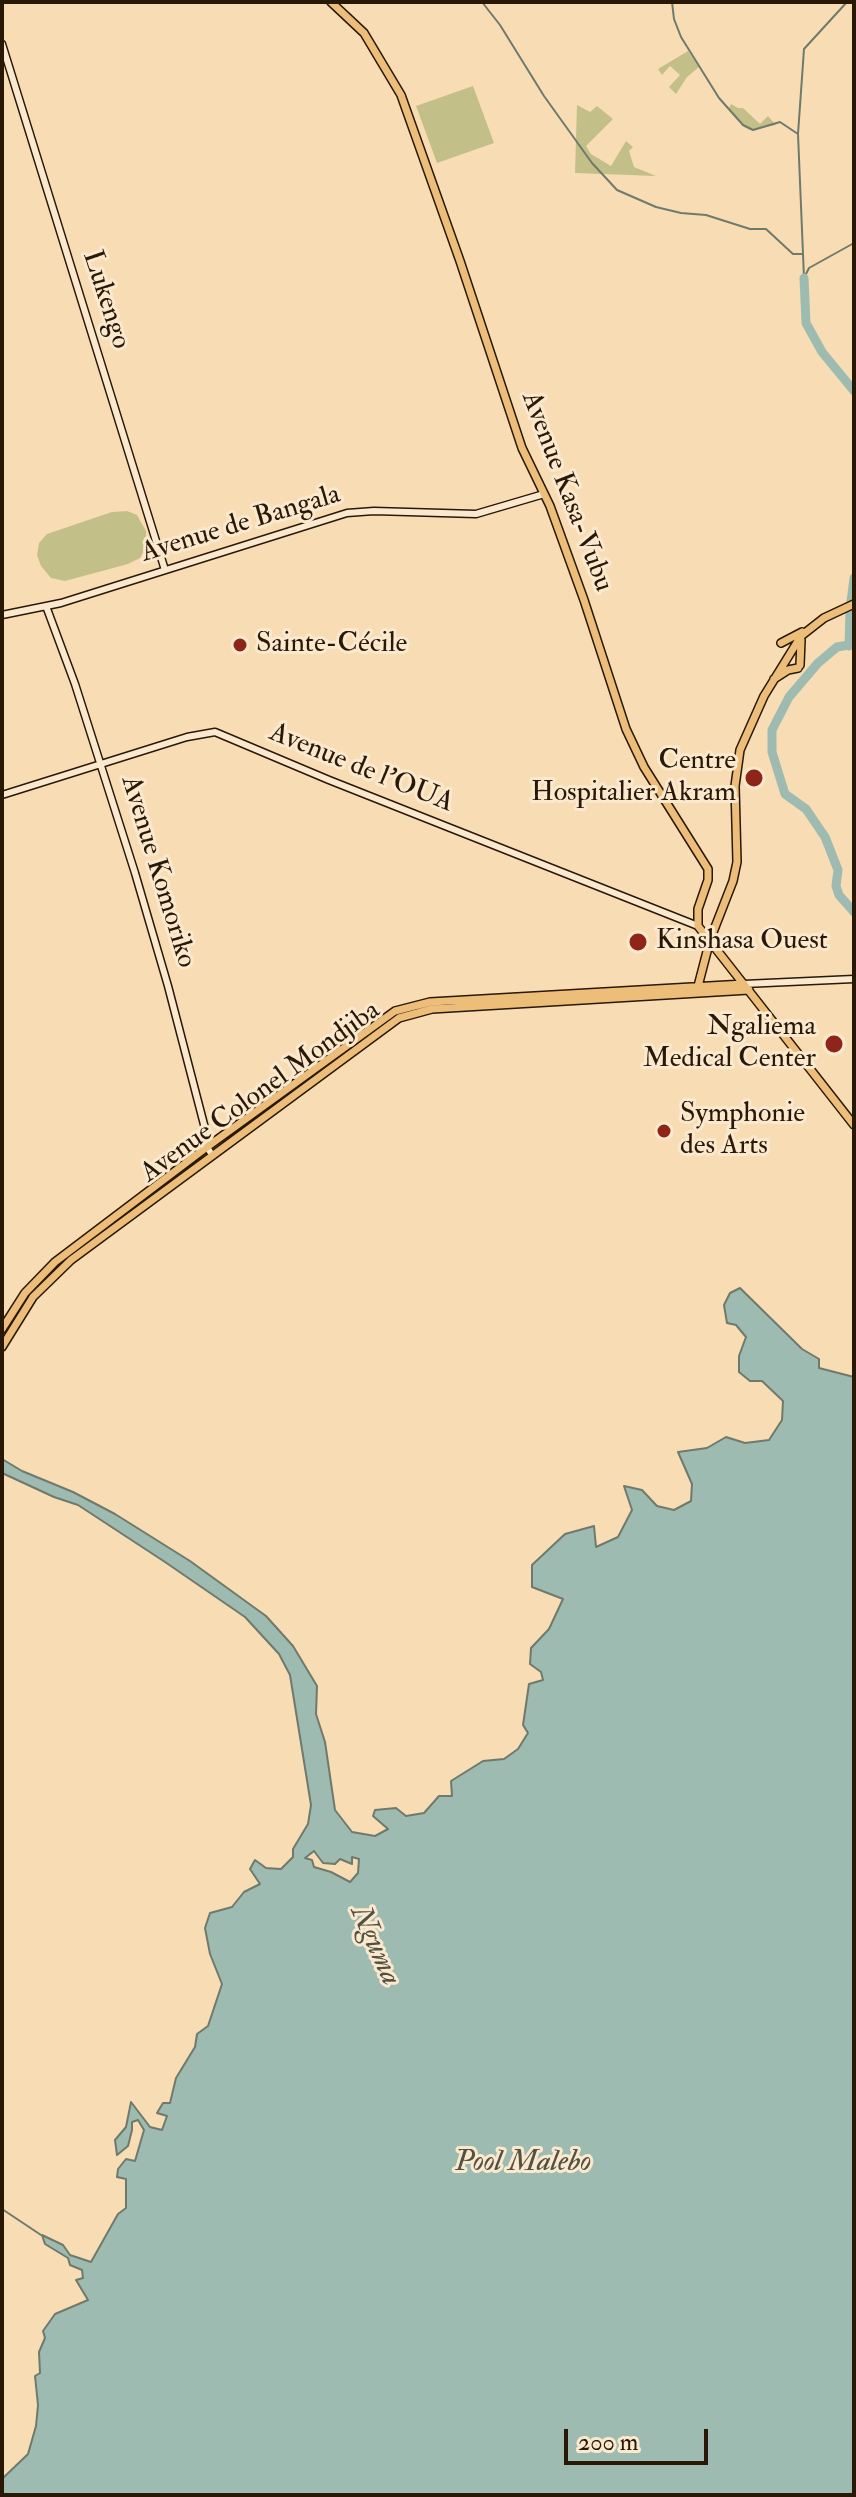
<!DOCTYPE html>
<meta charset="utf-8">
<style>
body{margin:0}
#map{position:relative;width:856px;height:2497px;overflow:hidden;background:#f8ddb4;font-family:"IM FELL Double Pica",serif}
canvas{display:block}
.frame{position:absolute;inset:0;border:4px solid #2a1807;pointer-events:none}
.scale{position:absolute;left:564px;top:2429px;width:144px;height:36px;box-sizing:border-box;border:4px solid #2a1807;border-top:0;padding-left:10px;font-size:24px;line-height:28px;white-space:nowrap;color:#2a1807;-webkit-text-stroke:6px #fae9ce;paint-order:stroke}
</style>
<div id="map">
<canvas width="856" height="2497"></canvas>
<div class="frame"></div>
<div class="scale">200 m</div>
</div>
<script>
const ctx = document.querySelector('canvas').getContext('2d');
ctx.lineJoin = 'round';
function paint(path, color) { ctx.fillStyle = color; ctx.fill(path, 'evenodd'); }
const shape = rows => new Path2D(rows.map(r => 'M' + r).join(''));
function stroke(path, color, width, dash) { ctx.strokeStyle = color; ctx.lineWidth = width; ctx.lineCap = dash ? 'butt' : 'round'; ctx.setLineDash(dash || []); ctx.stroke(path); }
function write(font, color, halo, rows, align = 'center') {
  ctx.font = font + ' "IM FELL Double Pica",serif'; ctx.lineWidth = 6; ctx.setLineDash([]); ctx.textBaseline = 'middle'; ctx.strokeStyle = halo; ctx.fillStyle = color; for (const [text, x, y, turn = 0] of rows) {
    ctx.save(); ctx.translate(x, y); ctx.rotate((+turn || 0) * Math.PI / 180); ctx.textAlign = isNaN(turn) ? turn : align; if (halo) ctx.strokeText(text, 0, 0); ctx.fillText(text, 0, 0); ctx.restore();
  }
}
paint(shape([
 [688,51,699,67,687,77,676,94,669,87,680,75,670,66,662,75,658,69],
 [473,86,494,143,437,163,416,106],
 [731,104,738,108,743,108,760,124,768,116,776,125,750,130,744,127,729,108],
 [577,105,590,112,597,106,613,119,586,146,591,154,611,166,626,141,633,147,629,151,634,167,656,176,575,173],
 [127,511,137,515,146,531,146,547,140,558,128,564,65,581,51,578,41,566,37,555,39,543,47,534,112,512]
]), '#c3bf89');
const water = shape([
 [740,1288,802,1349,819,1359,819,1368,854,1377,854,2495,2,2495,2,2479,28,2454,36,2426,38,2405,35,2376,40,2373,39,2352,45,2338,43,2331,55,2314,88,2300,76,2280,83,2278,82,2270,70,2265,68,2258,45,2244,42,2235,63,2245,70,2255,91,2262,118,2214,126,2208,126,2179,117,2177,118,2169,126,2159,135,2161,144,2130,138,2120,132,2122,132,2130,128,2146,117,2155,115,2140,126,2127,131,2102,150,2127,162,2130,167,2116,157,2113,163,2103,170,2103,176,2078,195,2047,197,2034,208,2026,222,1984,210,1954,205,1928,210,1913,232,1907,244,1892,260,1884,250,1869,255,1860,266,1868,281,1869,293,1857,293,1849,308,1824,311,1805,290,1675,279,1654,245,1617,165,1562,78,1505,54,1497,2,1473,2,1459,22,1471,73,1492,115,1514,190,1561,266,1616,293,1646,317,1686,316,1714,325,1742,335,1810,352,1832,375,1836,388,1829,373,1816,375,1810,396,1808,406,1816,424,1813,439,1796,452,1796,451,1781,483,1761,504,1759,518,1749,528,1733,523,1725,529,1684,543,1680,541,1672,530,1664,531,1648,549,1629,563,1599,532,1587,532,1565,565,1534,594,1526,596,1547,618,1537,632,1510,624,1486,642,1490,657,1506,674,1510,691,1501,692,1484,678,1452,707,1448,726,1437,745,1443,769,1440,782,1420,783,1401,762,1381,750,1381,739,1372,739,1356,746,1337,736,1325,727,1323,724,1305,730,1293,740,1288],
 [314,1851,323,1863,335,1864,340,1859,352,1864,352,1857,359,1859,358,1873,350,1882,331,1872,314,1867,312,1860,305,1858,314,1851]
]);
paint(water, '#9dbbb0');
stroke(water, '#6f7a6c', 2);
stroke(shape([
 [482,2,500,25,544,96,592,163,617,190,656,207,681,213,706,215,750,229,766,229,793,254,803,254],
 [672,2,674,19,681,37,719,98,743,125,753,130,780,122,798,134],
 [804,278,798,134,804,49,847,2],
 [804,278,809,268,854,243],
 [2,2209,41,2235]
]), '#6f7a6c', 2);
stroke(shape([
 [804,278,806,323,822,352,854,391],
 [851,602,854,578],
 [854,644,837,647,818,663,789,697,772,730,772,752,785,794,806,809,825,837,838,870,836,886,839,895,854,912],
 [849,646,850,612]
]), '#9dbbb0', 9);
const secondary = shape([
 [2,44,165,570],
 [46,606,75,684,135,873,168,986,207,1136,207,1147,212,1155],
 [2,615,61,603,347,513,374,511,476,514,544,494],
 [2,795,187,737,215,732,329,780,698,926],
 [744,984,854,979]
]);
const primary = shape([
 [331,2,364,33,401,95,460,261,522,448,550,506,584,600,626,729,644,767,708,869,708,880,698,909,698,926,854,1125],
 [781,643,802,632],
 [800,665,801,640],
 [774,679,788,670,798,668],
 [697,990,710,940,733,881,737,862,735,786,740,750,764,696,801,636,824,618,854,604],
 [2,1329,25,1293,55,1262,207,1147,395,1011,430,1002,744,984],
 [2,1347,33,1297,71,1260,399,1018,432,1009,749,990]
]);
stroke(secondary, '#2a1807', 9);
stroke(primary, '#2a1807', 10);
stroke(secondary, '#fae9ce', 6);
stroke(primary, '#ecbe7a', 7);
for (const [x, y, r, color] of [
 [240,645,8,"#8f2418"],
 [754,778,10,"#8f2418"],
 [638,942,10,"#8f2418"],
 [834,1044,10,"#8f2418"],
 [664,1131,8,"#8f2418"]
]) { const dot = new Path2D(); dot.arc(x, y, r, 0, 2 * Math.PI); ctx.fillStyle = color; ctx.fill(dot); stroke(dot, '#fae9ce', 3); }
write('28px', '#2a1807', '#fae9ce', [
 ["Lukengo",105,300,72],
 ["Avenue Kasa-Vubu",566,492,69],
 ["Avenue de Bangala",241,525,-17],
 ["Avenue de l’OUA",361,769,22],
 ["Avenue Komoriko",157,872,73],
 ["Avenue Colonel Mondjiba",261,1093,-36]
]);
write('28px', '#2a1807', '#fae9ce', [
 ["Sainte-Cécile",256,645],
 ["Centre",736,762,"right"],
 ["Hospitalier Akram",736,794,"right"],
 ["Kinshasa Ouest",656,942],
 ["Ngaliema",816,1028,"right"],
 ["Medical Center",816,1060,"right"],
 ["Symphonie",680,1115],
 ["des Arts",680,1147]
], 'left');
write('italic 30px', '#525142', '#fae9ce', [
 ["Nguma",374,1946,66],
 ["Pool Malebo",523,2164]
]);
</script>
